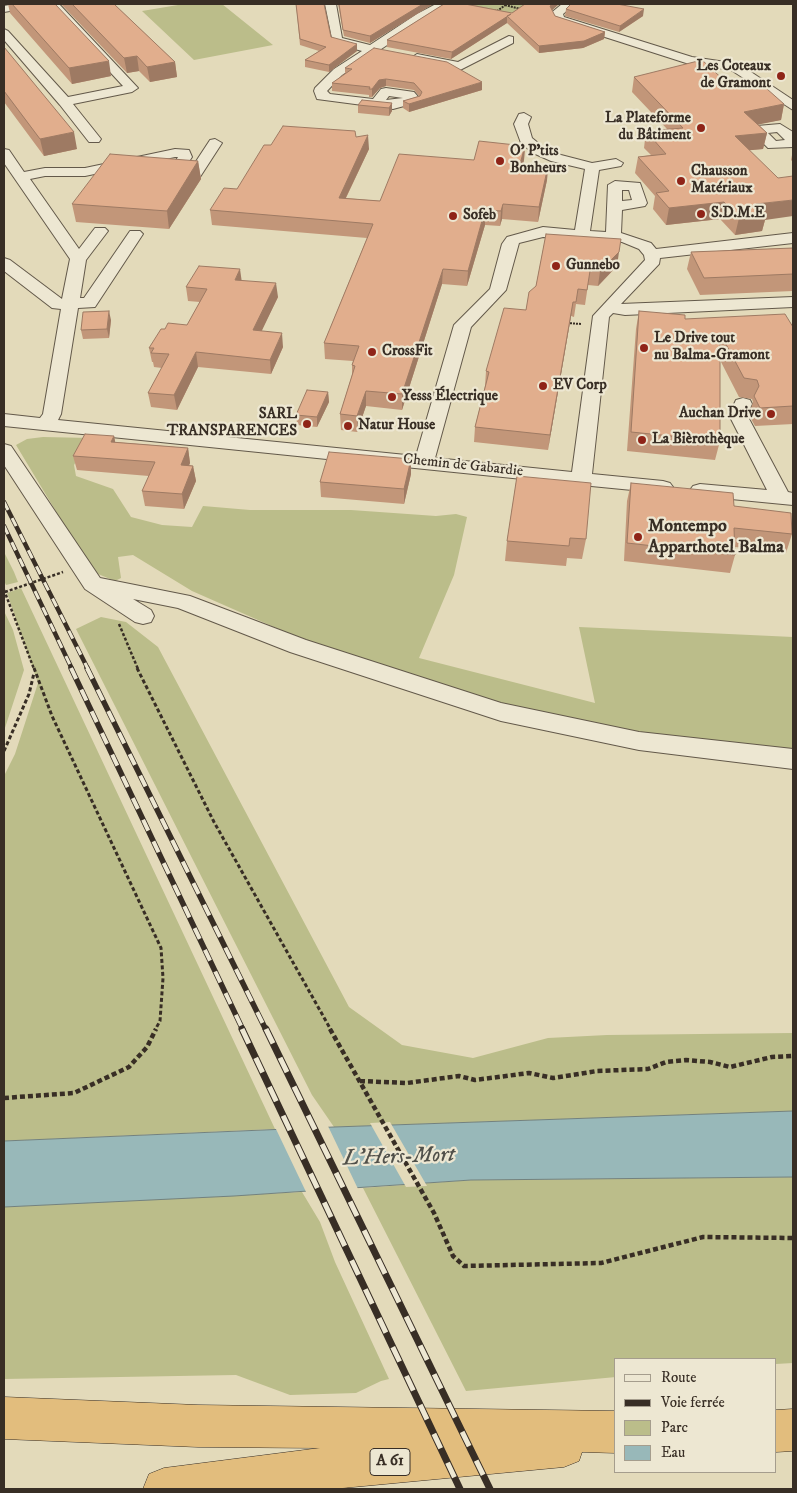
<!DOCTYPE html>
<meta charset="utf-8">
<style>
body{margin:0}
#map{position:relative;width:797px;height:1493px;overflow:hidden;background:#e3daba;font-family:"IM FELL DW Pica",serif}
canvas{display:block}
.frame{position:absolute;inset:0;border:5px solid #382e25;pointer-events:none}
.legend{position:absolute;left:614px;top:1358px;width:162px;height:115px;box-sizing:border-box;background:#ede7d2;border:1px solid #a59d8d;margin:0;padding:6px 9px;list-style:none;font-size:15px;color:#382e25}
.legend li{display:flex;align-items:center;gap:10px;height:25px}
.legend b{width:25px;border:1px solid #a59d8d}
</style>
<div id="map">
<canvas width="797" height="1493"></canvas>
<div class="frame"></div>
<ul class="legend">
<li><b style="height:6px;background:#ede7d2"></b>Route</li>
<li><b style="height:6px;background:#382e25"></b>Voie ferrée</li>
<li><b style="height:14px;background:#bbbd8a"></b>Parc</li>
<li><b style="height:14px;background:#98b8b9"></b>Eau</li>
</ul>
</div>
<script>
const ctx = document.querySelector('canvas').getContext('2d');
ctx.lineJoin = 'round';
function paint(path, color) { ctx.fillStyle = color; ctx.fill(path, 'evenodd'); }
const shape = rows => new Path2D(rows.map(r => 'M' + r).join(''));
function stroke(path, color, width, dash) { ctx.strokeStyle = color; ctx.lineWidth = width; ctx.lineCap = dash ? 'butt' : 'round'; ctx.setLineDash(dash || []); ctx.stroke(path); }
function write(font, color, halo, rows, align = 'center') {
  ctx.font = font + ' "IM FELL DW Pica",serif'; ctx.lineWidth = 4.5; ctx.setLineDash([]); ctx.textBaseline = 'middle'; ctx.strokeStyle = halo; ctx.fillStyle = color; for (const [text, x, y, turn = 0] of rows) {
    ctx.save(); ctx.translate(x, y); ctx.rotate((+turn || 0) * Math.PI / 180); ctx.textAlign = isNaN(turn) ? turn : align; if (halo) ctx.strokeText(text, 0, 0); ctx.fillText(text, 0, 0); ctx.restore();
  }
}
paint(shape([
 [184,4,222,4,273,45,194,60,142,11],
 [460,4,544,4,539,20],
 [43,437,90,438,74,465,76,476,113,489,131,517,162,525,192,527,203,506,250,510,351,510,436,516,456,514,467,517,454,575,419,658,595,703,579,627,793,637,793,749,641,732,476,698,324,649,192,591,133,555,118,557,121,578,115,581,98,574,75,543,16,445,27,439],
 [4,552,14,572,18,582,6,585,4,581],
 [21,588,275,1129,4,1141,4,776,15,754,38,683,7,593],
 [4,611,13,630,24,670,4,731],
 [101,617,126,622,158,647,349,1007,402,1045,473,1058,548,1038,607,1035,793,1033,793,1111,334,1127,312,1095,76,629],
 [793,1177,793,1363,776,1364,776,1359,616,1359,616,1377,466,1391,363,1188,471,1180],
 [302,1192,320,1222,335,1262,389,1379,381,1381,356,1393,290,1395,236,1375,4,1379,4,1207]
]), '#bbbd8a');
const water = shape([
 [793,1111,793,1177,471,1180,234,1196,4,1207,4,1141,334,1127,793,1111]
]);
paint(water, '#98b8b9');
stroke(water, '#72817e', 1);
paint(shape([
 [390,1122,427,1186,406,1187,370,1123],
 [327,1124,359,1191,307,1194,275,1127]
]), '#e3daba');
const minor = shape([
 [15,4,39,4,33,7,4,12,4,6,15,4],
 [47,4,59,4,138,88,132,92,73,104,101,139,99,142,89,142,60,105,4,40,4,29,8,31,68,97,123,86,47,4],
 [325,4,336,4,342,38,370,45,417,14,436,4,449,4,342,75,327,91,330,94,373,99,381,89,386,88,414,92,420,99,419,102,393,109,317,99,314,91,315,88,334,69,362,51,333,43,325,4],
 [389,96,403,98,386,100,389,96],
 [562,4,575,4,563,14,564,17,692,57,739,64,793,100,793,110,731,70,686,63,555,21,551,13,562,4],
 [509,36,513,37,513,43,460,70,417,62,411,58,417,54,458,62,509,36],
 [524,113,531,117,528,124,532,138,543,147,561,155,592,163,616,159,623,163,621,166,599,170,590,231,606,232,608,185,615,181,640,183,647,203,645,206,622,210,621,233,651,243,656,249,793,233,793,243,660,258,659,264,621,304,793,297,793,307,625,315,613,313,609,317,592,474,663,481,670,483,673,487,670,491,663,493,581,485,4,426,4,414,40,418,43,414,61,309,52,308,4,271,4,258,10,260,62,299,70,259,4,163,4,149,9,150,24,172,45,168,85,168,175,149,189,150,192,157,184,169,191,169,210,140,215,139,222,143,200,177,195,178,164,175,162,172,164,169,171,168,178,157,175,157,85,176,45,176,30,179,79,249,95,228,105,228,108,231,86,260,80,298,84,298,130,231,140,231,143,234,95,307,78,308,61,414,58,420,416,456,454,325,490,289,502,244,507,237,543,227,575,230,585,169,551,161,533,153,521,143,514,124,519,114,524,113],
 [622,190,629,190,632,200,622,201,622,190],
 [543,237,622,242,639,249,644,255,645,260,593,316,572,472,435,458,471,327,506,290,519,243,543,237],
 [780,124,793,132,793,147,768,148,750,130,757,126,780,124],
 [777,132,785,140,776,141,768,133,777,132],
 [743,398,750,400,752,404,747,415,788,492,793,493,793,505,700,496,693,494,690,490,693,486,700,484,767,490,729,415,736,400,743,398],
 [4,444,11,446,100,578,190,596,306,640,501,703,639,732,793,749,793,769,639,750,501,721,290,652,178,608,133,599,151,610,154,616,151,622,143,624,135,622,85,589,4,465,4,444]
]);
const highway = shape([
 [4,1397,198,1405,616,1411,616,1453,582,1452,579,1461,564,1467,332,1489,143,1489,149,1474,164,1468,320,1448,198,1447,4,1439,4,1397],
 [793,1409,793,1451,776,1452,776,1410,793,1409]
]);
stroke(minor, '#63594a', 2);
stroke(highway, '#382e25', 1);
stroke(shape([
 [505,5,521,9],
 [494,10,497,11,507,4],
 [567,323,581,324]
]), '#382e25', 2, [2, 1]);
stroke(shape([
 [4,590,34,669],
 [5,592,63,572],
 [119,624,138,669]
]), '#382e25', 2.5, [3, 2]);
stroke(shape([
 [34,668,52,716,161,948,163,978,160,1021,155,1030],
 [137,668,214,822,331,1030],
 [4,751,29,694,34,673]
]), '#382e25', 3, [4, 2.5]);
stroke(shape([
 [330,1029,434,1213,453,1256,464,1266,601,1263,703,1237,793,1238],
 [360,1081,407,1083,459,1076,475,1080,529,1073,553,1078,597,1071,648,1069,666,1062,686,1060,710,1062,730,1067,772,1057,793,1056],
 [4,1098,74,1093,129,1067,147,1047,156,1029]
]), '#382e25', 4.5, [5, 3]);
paint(minor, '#ede7d2');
paint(highway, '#e2bd7d');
const railFar2 = shape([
 [4,502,88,669],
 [4,526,72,669]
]);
const railFar1 = shape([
 [71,668,243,1030],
 [87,668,266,1030]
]);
const rail = shape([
 [242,1029,460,1489],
 [266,1029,490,1489]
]);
stroke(railFar2, '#382e25', 4.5);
stroke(railFar1, '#382e25', 5.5);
stroke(rail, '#382e25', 7);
stroke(railFar2, '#ede7d2', 3, [9]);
stroke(railFar1, '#ede7d2', 4, [12]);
stroke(rail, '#ede7d2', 5, [16]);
paint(shape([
 [8,4,55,4,111,76,72,84,10,13],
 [61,4,114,4,175,62,177,77,150,82,139,71,127,73],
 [296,4,331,37,357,51,329,72,305,67,305,60,319,51,300,45],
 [338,4,433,4,370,43,344,36],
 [444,4,470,4,469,4,512,13,525,4,559,4,552,10,555,16,605,32,604,39,583,48,539,53,507,23,451,59,387,47,387,40],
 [566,9,643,16,619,32,565,16],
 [4,47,77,149,44,156,4,102],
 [345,68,482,90,409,112,403,108,403,101,419,96,414,90,386,86,380,88,372,97,369,97,369,95,332,91,332,83,345,74],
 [634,77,728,84,784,104,781,120,758,124,767,133,763,149,749,150,765,220,762,231,735,235,720,219,666,225,653,209,655,196,635,173,638,157,651,155,644,148,646,131,667,129,632,92],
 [392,103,392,111,389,116,358,113,358,105],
 [356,137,369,149,346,198,380,201,474,160,525,146,524,160,523,164,548,166,547,180,538,222,502,219,500,226,485,225,467,286,442,284,402,410,366,406,357,432,341,430,340,414,352,375,352,365,353,361,325,359,324,343,367,238,212,225,210,210,237,189],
 [793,150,793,162,791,160],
 [198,161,201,179,169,229,76,222,72,204],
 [546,234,617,266,598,286,588,285,585,305,576,304,574,317,571,316,548,450,474,442,475,427,485,386,486,371,526,310,536,286],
 [793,248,793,291,700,295,687,269,691,252],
 [242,280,278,297,261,331,283,347,271,374,198,367,177,410,151,407,148,393,162,368,154,367,153,362,152,362,149,348,165,329,187,325,200,302,188,301,186,287],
 [639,311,685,319,793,327,793,424,755,426,749,415,753,402,752,399,739,397,720,360,720,441,715,460,627,451,636,329],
 [111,320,109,338,83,339,81,330],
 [328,392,329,402,317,427,297,425,296,415],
 [114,436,115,442,188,448,190,463,189,465,193,466,196,481,184,509,145,506,142,491,149,476,77,470,73,456],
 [411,459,411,474,404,504,321,497,320,482],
 [517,476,586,539,582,559,567,558,566,566,505,561,507,541],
 [631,483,734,506,792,534,786,553,735,547,735,555,730,573,624,561,627,501]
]), '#c29679');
paint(shape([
 [423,4,433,4,370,43,370,36],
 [553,4,559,4,549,13,550,6],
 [644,9,643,16,619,32,620,26],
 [507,16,507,23,451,59,452,52],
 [605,32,604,39,583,48,539,53,539,46],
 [357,44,357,51,329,72,329,65],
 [137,56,139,71,127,73,124,58],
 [109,61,111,76,72,84,69,68],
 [175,62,177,77,150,82,147,67],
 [386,79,386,86,380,88,372,97,372,89,379,80],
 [482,82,482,90,409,112,409,104],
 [392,103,392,111,389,116,389,108],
 [784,104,781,120,741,128,744,112],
 [74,132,77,149,44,156,40,139],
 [767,133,763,149,731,152,735,136],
 [368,135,369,149,339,212,339,198],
 [525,146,524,160,519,178,520,164],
 [198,161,201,179,169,229,167,211],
 [548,166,547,180,538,222,539,207],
 [793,200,793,216,765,220,762,231,735,235,739,218,756,204],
 [724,202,720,219,666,225,669,208],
 [503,204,502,219,500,226,501,211],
 [485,210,485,225,467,286,468,271],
 [619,252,617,266,598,286,600,271],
 [240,269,242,283,235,280],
 [443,269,442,284,402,410,402,394],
 [276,283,278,297,255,345,253,330],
 [573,302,571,316,548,450,550,435],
 [109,311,111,320,109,338,107,329],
 [282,333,283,347,271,374,270,360],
 [196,352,198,367,177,410,174,395],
 [366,391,366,406,357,432,357,416],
 [328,392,329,402,317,427,317,417],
 [114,436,117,451,111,442],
 [188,448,190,463,183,480,181,465],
 [411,459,411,474,404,504,404,489],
 [193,466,196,481,184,509,182,494]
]), '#9e7a63');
const building = shape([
 [12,4,55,4,109,61,69,68,12,4],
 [72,4,114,4,175,62,147,67,137,56,124,58,72,4],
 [296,4,324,4,331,37,357,44,329,65,305,60,326,47,300,39,296,4],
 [339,4,423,4,370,36,343,30,339,4],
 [444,4,465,4,512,13,525,4,553,4,550,6,555,16,605,32,584,41,539,46,507,16,511,14,452,52,387,40,444,4],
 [571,4,617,4,644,9,620,26,566,9,571,4],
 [4,47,74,132,40,139,4,91,4,47],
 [374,48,447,62,482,82,409,104,403,101,420,96,422,92,414,83,386,79,379,80,372,89,369,89,370,87,332,83,352,69,345,68,374,48],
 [702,60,728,84,758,81,784,104,744,112,767,133,735,136,778,178,793,176,793,200,756,204,766,214,739,218,724,202,669,208,656,193,669,191,638,157,666,154,646,131,683,128,634,77,702,60],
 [362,100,392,103,389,108,358,105,362,100],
 [283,126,355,131,356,137,368,135,339,198,380,201,399,154,474,160,479,141,525,146,520,164,548,166,539,207,503,204,501,211,485,210,468,271,443,269,402,394,366,391,357,416,340,414,355,366,352,365,359,346,324,343,373,224,210,210,224,188,237,189,264,145,271,145,283,126],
 [110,154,198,161,167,211,72,204,110,154],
 [546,234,621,239,619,252,600,271,590,271,587,290,578,289,576,302,573,302,550,435,475,427,489,372,486,371,504,308,526,310,529,292,536,286,546,234],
 [793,248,793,274,704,278,691,252,793,248],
 [199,266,240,269,235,280,276,283,253,330,282,333,270,360,196,352,174,395,148,393,169,354,151,353,154,348,149,348,161,329,165,329,168,323,187,325,207,289,186,287,199,266],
 [109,311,107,329,81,330,83,312,109,311],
 [639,311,685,315,685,319,785,314,793,327,793,406,760,408,754,396,759,386,757,380,744,378,720,333,720,441,631,432,639,311],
 [307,390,328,392,317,417,296,415,307,390],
 [85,434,114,436,111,442,188,448,181,465,193,466,182,494,142,491,155,462,73,456,85,434],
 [329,452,411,459,404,489,320,482,329,452],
 [517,476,591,483,586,539,570,538,569,546,507,541,517,476],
 [631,483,733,493,734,506,791,513,792,534,734,528,735,555,627,543,631,483]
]);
paint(building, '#e1ae8d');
stroke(building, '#9e7a63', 1);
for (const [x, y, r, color] of [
 [781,76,5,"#8f2418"],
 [701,128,5,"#8f2418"],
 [500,161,5,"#8f2418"],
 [681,181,5,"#8f2418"],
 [701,214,5,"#8f2418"],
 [453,216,5,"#8f2418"],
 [556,266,5,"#8f2418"],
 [644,348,5,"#8f2418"],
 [372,352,5,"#8f2418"],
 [543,386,5,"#8f2418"],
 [392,397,5,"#8f2418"],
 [771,414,5,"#8f2418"],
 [307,424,5,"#8f2418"],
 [348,426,5,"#8f2418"],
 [642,440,5,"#8f2418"],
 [638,537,5,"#8f2418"]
]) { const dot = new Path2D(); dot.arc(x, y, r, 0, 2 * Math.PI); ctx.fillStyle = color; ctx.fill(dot); stroke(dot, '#ede7d2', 2); }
write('bold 15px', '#382e25', '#ede7d2', [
 ["Les Coteaux",771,67,"right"],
 ["de Gramont",771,84,"right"],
 ["La Plateforme",691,119,"right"],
 ["du Bâtiment",691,136,"right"],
 ["O' P'tits",510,152],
 ["Bonheurs",510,169],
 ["Chausson",691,172],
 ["Matériaux",691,189],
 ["S.D.M.E",711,214],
 ["Sofeb",463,216],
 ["Gunnebo",566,266],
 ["Le Drive tout",654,339],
 ["nu Balma-Gramont",654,356],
 ["CrossFit",382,352],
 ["EV Corp",553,386],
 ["Yesss Électrique",402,397],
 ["Auchan Drive",761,414,"right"],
 ["SARL",297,415,"right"],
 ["TRANSPARENCES",297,432,"right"],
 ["Natur House",358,426],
 ["La Bièrothèque",652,440]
], 'left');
write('15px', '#382e25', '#ede7d2', [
 ["Chemin de Gabardie",463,466,6]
]);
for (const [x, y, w] of [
 [390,1462,40]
]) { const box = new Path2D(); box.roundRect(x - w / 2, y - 13.5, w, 27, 4); ctx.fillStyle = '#ede7d2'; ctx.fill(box); stroke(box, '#382e25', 1); }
write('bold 16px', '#382e25', null, [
 ["A 61",390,1462]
]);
write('bold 18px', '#382e25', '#ede7d2', [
 ["Montempo",648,527],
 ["Apparthotel Balma",648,548]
], 'left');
write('italic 22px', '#50504a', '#ede7d2', [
 ["L'Hers-Mort",399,1158,-2]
]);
</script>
